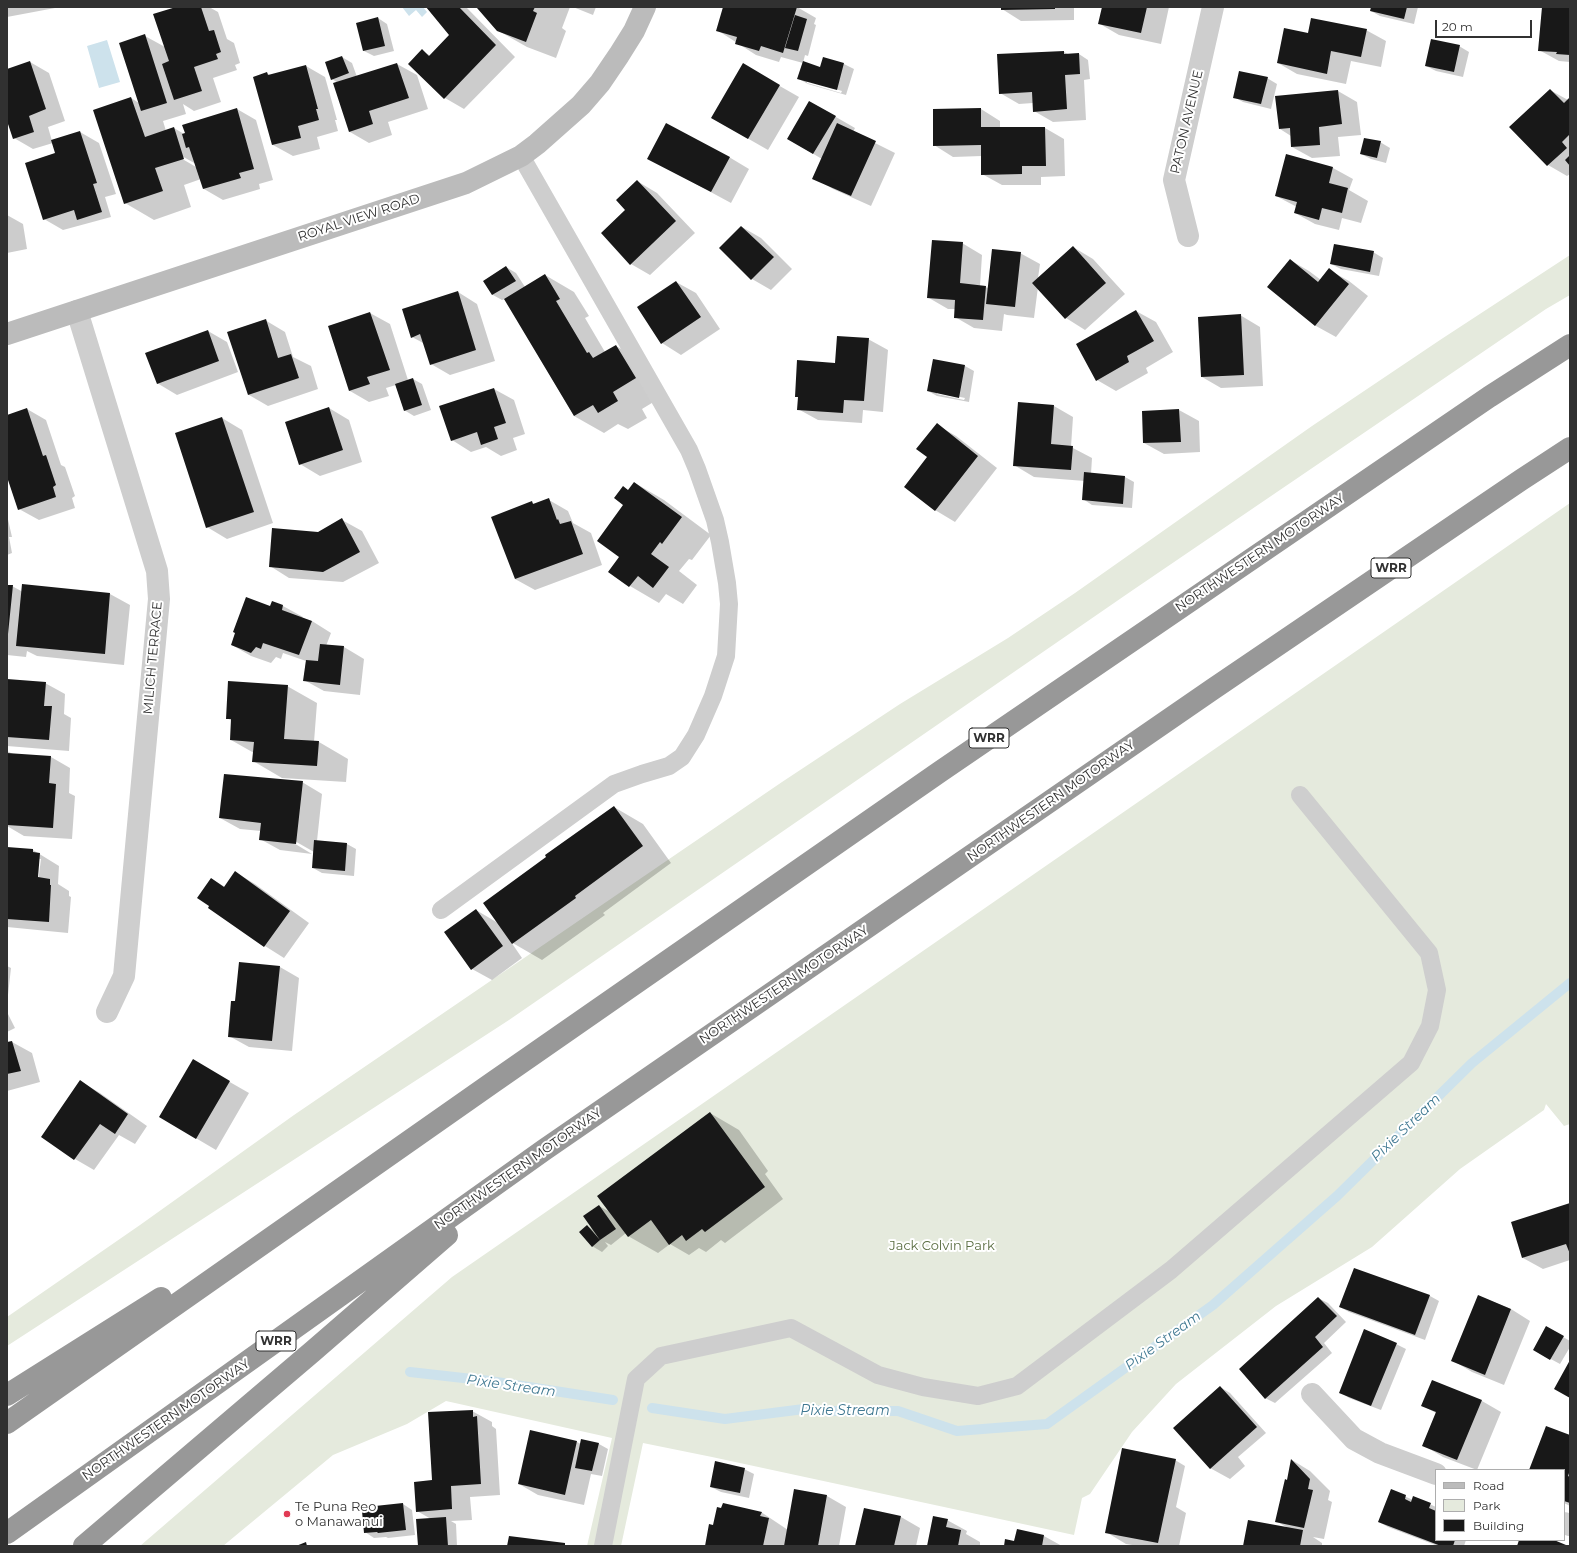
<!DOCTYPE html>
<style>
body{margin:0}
#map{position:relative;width:1577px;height:1553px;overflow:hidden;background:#fff;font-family:Montserrat,sans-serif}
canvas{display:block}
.frame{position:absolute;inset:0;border:8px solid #313131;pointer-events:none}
.legend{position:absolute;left:1435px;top:1469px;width:130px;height:72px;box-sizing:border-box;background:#fff;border:1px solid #adadad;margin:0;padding:5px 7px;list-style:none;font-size:12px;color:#313131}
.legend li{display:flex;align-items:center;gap:8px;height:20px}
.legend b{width:20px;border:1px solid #adadad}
.scale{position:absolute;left:1435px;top:20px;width:97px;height:18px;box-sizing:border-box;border:2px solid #313131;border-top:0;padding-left:5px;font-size:12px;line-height:14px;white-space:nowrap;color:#313131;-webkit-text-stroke:3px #fff;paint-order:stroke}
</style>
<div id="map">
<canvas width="1577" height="1553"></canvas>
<div class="frame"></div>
<ul class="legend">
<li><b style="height:5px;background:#bbb"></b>Road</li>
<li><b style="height:11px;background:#e5eadd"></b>Park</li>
<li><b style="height:11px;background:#181818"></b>Building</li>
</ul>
<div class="scale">20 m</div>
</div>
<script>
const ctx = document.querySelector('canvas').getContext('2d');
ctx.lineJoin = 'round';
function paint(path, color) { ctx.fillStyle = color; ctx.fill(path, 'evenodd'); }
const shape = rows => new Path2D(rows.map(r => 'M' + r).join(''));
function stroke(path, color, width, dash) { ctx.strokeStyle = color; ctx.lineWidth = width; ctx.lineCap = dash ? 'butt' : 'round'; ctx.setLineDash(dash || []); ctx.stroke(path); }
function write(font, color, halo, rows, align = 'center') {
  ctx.font = font + ' Montserrat,sans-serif'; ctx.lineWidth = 4; ctx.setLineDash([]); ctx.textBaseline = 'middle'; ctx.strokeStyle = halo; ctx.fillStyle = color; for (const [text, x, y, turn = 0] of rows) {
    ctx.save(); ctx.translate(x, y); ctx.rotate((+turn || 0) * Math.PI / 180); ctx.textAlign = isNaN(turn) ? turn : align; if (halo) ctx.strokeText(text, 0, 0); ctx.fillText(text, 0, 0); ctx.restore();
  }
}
paint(shape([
 [1570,255,1570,295,1546,309,1130,592,509,1020,7,1346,7,1317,140,1225,294,1115,782,782,900,704,1008,638,1075,593,1312,426,1440,340],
 [1570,503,1570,1124,1564,1126,1546,1104,1544,1110,1460,1169,1372,1247,1276,1306,1176,1384,1132,1432,1090,1494,1082,1498,1074,1535,712,1457,643,1443,621,1546,587,1546,612,1438,446,1401,407,1424,333,1455,223,1546,140,1546,452,1277]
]), '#e5eadd');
paint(shape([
 [402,7,423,7,427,12,422,17,416,10,409,16],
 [107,40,120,82,99,88,87,46]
]), '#cde2ec');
paint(shape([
 [7,7,54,7,55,8,7,17],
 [179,7,209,7,218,12,227,39,234,43,240,63,235,65,237,70,213,78,221,102,194,111,183,104,186,114,163,121,166,131,174,128,184,134,186,134,237,109,256,120,273,180,259,184,260,189,223,200,204,189,201,179,184,185,191,207,154,220,125,203,131,98,139,103,145,36,165,47],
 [180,155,196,164,196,167,179,157],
 [427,7,466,7,515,57,464,109,445,98,422,51,431,56,450,35],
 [478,7,570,7,562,28,566,31,556,58,527,47,497,30],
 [573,7,596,7,593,15],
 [724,7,797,7,816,18,814,24,816,25,808,56,805,55,803,63,821,68,824,58,844,64,854,69,846,95,808,84,799,79,803,63,781,57,779,62,756,55,717,30],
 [807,81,842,91,841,93,807,83],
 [1002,7,1074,7,1074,20,1021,21,1002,9],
 [1103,7,1169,7,1161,44,1119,35,1100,24],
 [1372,7,1418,7,1414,24,1380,16,1371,11],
 [1543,7,1570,7,1570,62,1559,61,1539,50],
 [378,18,387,24,394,51,374,56,364,51],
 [1366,30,1386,41,1381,67,1351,61,1346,84,1297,74,1278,63,1308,34],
 [1459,46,1469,52,1463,77,1436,71,1426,66],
 [1064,52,1070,55,1079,54,1088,60,1090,79,1084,80,1086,120,1053,122,1034,111,1033,103,1019,104,1000,93],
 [342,57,352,63,357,77,397,64,417,75,428,109,388,122,392,135,369,143,350,132,338,83,332,79],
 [30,62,49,73,65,121,48,127,52,141,80,132,99,143,116,194,105,197,111,217,63,230,44,219,56,154,53,143,33,149,14,138,7,118,7,70],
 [743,65,799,97,768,150,712,118],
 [306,66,325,77,337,120,335,120,338,131,317,137,320,149,293,156,273,145,254,77,267,73,271,76],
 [1267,78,1277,84,1271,109,1243,102,1234,97],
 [1550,90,1568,100,1570,99,1570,174,1567,176,1548,165,1510,127],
 [1338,91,1357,102,1361,135,1338,137,1340,156,1312,158,1292,147,1291,136,1280,129],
 [810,102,855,128,853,132,895,153,871,206,833,189,814,178,822,159,788,139],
 [981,109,1000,121,1000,128,1045,128,1064,139,1065,176,1041,177,1041,185,1002,185,982,174,982,156,953,157,934,145],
 [1380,142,1390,148,1386,163,1371,159,1361,154],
 [1287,155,1333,168,1353,179,1349,190,1368,201,1361,223,1342,218,1339,230,1315,224,1295,213,1297,207,1276,196],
 [729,157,749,169,731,203,668,169],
 [637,181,657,193,695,233,650,275,631,264,626,210],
 [7,215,23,224,27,249,7,253],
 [742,227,761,238,792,269,771,290,752,279],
 [962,243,982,255,980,286,989,288,1020,253,1040,264,1038,278,1073,247,1093,259,1125,294,1085,330,1066,318,1038,287,1034,318,1007,315,1004,314,1002,331,974,328,955,317,955,309,948,309,929,298],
 [1373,252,1383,258,1379,276,1341,269,1331,264],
 [1290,260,1309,271,1321,280,1329,270,1349,281,1368,296,1336,337,1316,326,1268,287],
 [506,267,516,273,525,287,545,275,574,292,589,316,585,318,605,352,616,346,646,363,665,395,642,409,647,418,628,429,618,424,604,433,574,416,505,299,502,300,493,295,485,281],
 [676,282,696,293,720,329,681,355,662,343],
 [458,292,477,304,495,361,450,375,431,364,425,344,412,337],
 [1136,311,1156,322,1173,352,1146,368,1148,373,1116,391,1097,380],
 [370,313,390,324,408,380,413,379,422,384,431,410,414,416,404,410,396,385,386,388,389,396,369,402,350,391,329,327],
 [1240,315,1260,327,1263,386,1221,388,1202,377],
 [265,320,285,332,293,357,311,366,318,389,268,406,249,395],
 [208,331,227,342,238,372,177,395,157,383],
 [868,339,888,350,883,412,863,410,862,423,818,420,798,409,799,398,796,396],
 [934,360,965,366,974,371,969,402,937,396,928,391],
 [937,392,965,398,964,400,937,394],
 [494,389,514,400,525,434,513,438,517,450,501,456,486,447,471,452,452,440],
 [1054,406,1073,417,1071,447,1092,458,1091,474,1125,477,1134,482,1132,508,1092,505,1083,499,1085,481,1034,477,1014,465],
 [329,408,349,420,362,462,320,476,300,464],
 [27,409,46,420,61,465,65,467,75,496,72,498,75,508,39,520,19,509,7,474,7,416],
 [1179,410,1199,421,1200,452,1164,454,1144,443,1143,412],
 [222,418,242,430,273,523,227,539,207,527],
 [937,425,956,436,997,468,955,522,935,510,929,457],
 [635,483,664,500,711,535,692,560,689,559,679,571,697,585,683,604,666,594,659,603,630,586,609,571,620,557,625,505,629,491],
 [549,500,568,511,573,523,591,533,602,565,535,590,515,579,532,503,535,504],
 [7,515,12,537,9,537,12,553,7,555],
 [342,520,362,531,379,563,343,582,289,578,270,566],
 [23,585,110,594,130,605,124,665,37,656,27,651,26,657,7,655,7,586,12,586,23,592],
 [273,602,283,606,303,617,302,618,312,621,331,633,326,646,344,647,364,659,360,695,324,691,304,680,306,661,283,653,281,659,276,657,271,663,251,656,232,645,271,607],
 [7,680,45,683,65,694,64,714,71,718,69,751,7,746],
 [287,686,317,703,314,742,319,742,348,759,346,782,282,778,253,761,254,753,231,740,232,721,227,718],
 [7,751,13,754,51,757,70,768,69,793,75,796,72,839,24,836,7,826],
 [302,782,322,794,317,841,347,844,356,849,354,876,322,873,313,868,314,852,293,840,292,842,312,854,280,850,260,839,261,831,240,829,220,818],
 [614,807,643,824,671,863,603,913,605,915,542,960,511,942,522,958,492,980,472,969,476,910,498,923],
 [7,848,33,850,59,866,58,884,69,891,69,896,71,897,68,933,7,927],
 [39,859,41,859,38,882,36,882],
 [235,872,255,884,309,923,284,958,265,946,209,907,212,879,225,887],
 [7,966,11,968,7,1004],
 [280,967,299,978,292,1051,249,1047,229,1036,236,1002],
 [7,1012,15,1028,7,1032],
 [12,1042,32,1053,40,1082,7,1091,7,1043],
 [193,1061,249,1093,216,1150,160,1117],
 [80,1081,100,1093,147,1126,135,1144,119,1135,94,1170,75,1159,43,1137],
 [710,1113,739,1130,768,1171,765,1174,783,1199,725,1243,721,1240,706,1252,699,1248,689,1255,670,1244,658,1253,628,1236,626,1233,611,1245,605,1242,608,1246,602,1252,592,1246,587,1226,594,1230,599,1206,612,1213],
 [1570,1204,1570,1260,1543,1269,1523,1258],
 [1430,1296,1439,1301,1425,1340,1349,1312,1340,1307],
 [1479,1296,1511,1309,1530,1321,1504,1385,1472,1372,1452,1360],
 [1318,1298,1328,1303,1346,1322,1324,1343,1332,1353,1275,1403,1265,1398],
 [1546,1327,1570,1341,1570,1347,1560,1364,1534,1350],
 [1396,1344,1406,1349,1381,1410,1349,1398,1340,1392],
 [1432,1381,1482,1401,1501,1412,1477,1470,1443,1457,1423,1445,1436,1413,1423,1406],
 [1220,1387,1230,1393,1266,1433,1238,1457,1245,1466,1230,1479,1210,1468],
 [472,1411,492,1422,492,1426,496,1429,500,1495,470,1497,472,1520,451,1521,456,1524,457,1546,419,1546,431,1519,417,1511],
 [1570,1436,1570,1506,1564,1503,1564,1470,1530,1470],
 [577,1442,581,1444,599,1444,608,1449,602,1476,591,1474,584,1505,538,1495,519,1484],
 [1175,1460,1185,1466,1176,1507,1186,1513,1179,1546,1138,1546,1126,1544,1106,1532],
 [1292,1460,1310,1471,1330,1491,1328,1500,1332,1502,1324,1539,1313,1537,1322,1543,1322,1546,1244,1546,1288,1528,1276,1521,1288,1481],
 [744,1469,754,1474,749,1498,721,1492,711,1487],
 [795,1490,827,1496,846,1507,839,1546,707,1546,714,1526,761,1512,788,1530],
 [1391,1490,1413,1500,1414,1497,1436,1507,1436,1540,1466,1540,1464,1546,1438,1546,1388,1527,1379,1522],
 [403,1504,412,1510,415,1535,388,1538,386,1537,374,1538,365,1532],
 [901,1517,920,1528,916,1546,856,1546],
 [947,1520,967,1531,966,1534,980,1542,980,1546,928,1546],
 [1018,1530,1044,1536,1062,1546,1005,1546,1015,1542]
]), '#0003');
stroke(shape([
 [410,1372,490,1381,613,1400],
 [652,1408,725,1419,804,1409,832,1411,898,1411,957,1431,1047,1424,1213,1305,1337,1196,1472,1063,1570,983]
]), '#cde2ec', 10);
paint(shape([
 [176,7,201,7,209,31,214,30,221,52,216,54,218,59,194,67,202,91,174,100,162,64,169,61,153,14],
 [426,7,459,7,496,45,444,99,408,64,422,49,429,56,449,35],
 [477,7,535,7,533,11,537,13,526,42,497,31,477,8],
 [723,7,797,7,783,53,761,46,759,51,735,44,737,37,716,31],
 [1001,7,1055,7,1055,9,1001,10],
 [1102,7,1147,7,1141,33,1098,24],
 [1371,7,1407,7,1404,19,1370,11],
 [1542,7,1570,7,1570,55,1556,54,1557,52,1538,51],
 [795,15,807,19,798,51,785,48],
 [378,17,385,46,363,51,356,23],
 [1311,18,1367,29,1361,57,1331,51,1327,74,1277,63,1284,28,1308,33],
 [145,34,167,103,141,111,119,43],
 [1431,39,1460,45,1454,72,1425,66],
 [1064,51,1064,54,1079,53,1080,74,1065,75,1067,109,1033,112,1032,92,999,94,997,54],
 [342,56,349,73,331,80,325,62],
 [823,57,844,63,837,90,797,79,803,61,820,67],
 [30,61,46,109,29,116,34,132,13,139,7,121,7,69],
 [397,63,409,98,369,111,373,124,349,132,333,83],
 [743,63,780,85,748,139,711,118],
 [306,65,318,109,316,109,319,120,298,126,301,138,272,145,253,77,267,72,268,75],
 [1239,71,1268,77,1261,104,1233,98],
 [1550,89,1564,103,1570,97,1570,134,1562,142,1567,148,1547,166,1509,127],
 [1338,90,1342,124,1319,127,1320,145,1291,147,1290,128,1279,129,1275,96],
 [131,97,145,137,174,127,184,159,155,168,163,191,124,204,93,110],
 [809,101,836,116,813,154,787,139],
 [237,108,254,169,239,173,241,178,203,189,189,147,186,148,182,134,185,133,182,125],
 [981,108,981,127,1045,127,1046,166,1022,166,1022,174,981,175,981,145,933,146,933,109],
 [666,123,730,157,711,192,647,159],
 [837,123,876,141,851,196,812,179],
 [80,131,97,183,93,184,102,212,77,220,74,210,43,220,25,163,55,153,51,140],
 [1364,138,1381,141,1377,158,1360,154],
 [1286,154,1333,167,1329,183,1348,188,1342,213,1322,208,1319,220,1294,213,1297,202,1275,196],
 [1570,155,1570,166,1565,160],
 [637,180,676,221,630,265,601,233,625,210,616,200],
 [741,226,774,257,751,280,719,248],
 [932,240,963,242,960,283,986,286,983,320,954,318,955,300,927,298],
 [1334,244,1374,251,1370,272,1330,264],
 [1073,246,1106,283,1065,319,1032,283],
 [992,249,1021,252,1015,307,986,304],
 [1290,259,1318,282,1329,268,1349,284,1315,326,1267,287],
 [506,266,516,281,492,295,483,281],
 [545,274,560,299,556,301,587,353,589,352,593,358,616,345,636,378,613,392,618,401,598,413,593,405,574,416,504,299],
 [676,281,701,317,661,344,637,307],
 [458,291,476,350,430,365,420,334,411,338,402,309],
 [1136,310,1154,341,1127,356,1129,362,1096,381,1076,344],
 [370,312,390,370,367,377,370,384,349,391,328,326],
 [1241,314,1244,375,1201,377,1198,317],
 [266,319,278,358,291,354,299,378,248,395,227,332],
 [208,330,219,361,157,384,145,353],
 [837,336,869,338,864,401,844,400,843,413,797,410,798,397,795,397,797,360,835,363],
 [933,359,965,365,959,398,927,391],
 [413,378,422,405,404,411,395,384],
 [494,388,506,423,494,427,498,439,481,445,477,432,451,441,439,406],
 [1018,402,1054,405,1051,444,1073,446,1071,470,1013,466],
 [329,407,343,450,299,465,285,422],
 [27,408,43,456,46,455,56,485,53,487,56,497,18,510,7,477,7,415],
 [1179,409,1181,442,1143,443,1142,411],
 [222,417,254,512,206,528,175,433],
 [937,423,978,456,935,511,904,487,927,457,916,449],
 [1084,472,1125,476,1123,504,1082,500],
 [634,482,682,517,662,544,660,542,651,554,669,567,653,588,638,576,629,587,608,572,619,557,597,541,623,505,614,498,623,486,628,490],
 [549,498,557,520,558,519,560,524,571,521,583,554,515,579,491,517,532,501,533,504],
 [342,518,360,552,323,572,269,567,272,528,318,532],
 [22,584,110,593,105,654,16,646],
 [7,585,13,585,8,634,7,634],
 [246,597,270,606,272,601,283,605,282,610,312,621,299,655,263,643,261,649,256,647,251,653,231,645,235,633,233,632],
 [320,644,344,646,340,685,303,681,306,660,318,661],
 [7,679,46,682,44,706,52,706,49,740,7,737],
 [228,681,288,685,284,739,319,741,317,766,252,762,254,742,230,740,231,719,226,719],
 [7,753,51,756,49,783,56,784,53,828,7,825],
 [224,774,303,781,296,844,259,840,261,823,219,818],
 [614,806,643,846,575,896,576,898,512,944,483,903,546,857,545,855],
 [314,840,347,843,345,871,312,868],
 [7,847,33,849,33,852,40,853,38,877,50,879,50,885,51,885,49,922,7,919],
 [235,871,290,911,264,947,208,908,209,906,197,898,211,878,224,887],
 [476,909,503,946,471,970,444,932],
 [239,962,280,966,272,1041,228,1037,231,1001,235,1001],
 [12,1041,21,1071,7,1074,7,1042],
 [193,1059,230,1081,196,1139,159,1117],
 [80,1080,128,1114,115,1134,100,1124,74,1160,41,1137],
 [710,1112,765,1187,705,1232,702,1229,686,1241,682,1235,669,1245,651,1220,628,1237,597,1196],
 [1570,1203,1570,1254,1566,1244,1522,1258,1511,1222],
 [599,1205,616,1229,600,1240,583,1216],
 [587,1225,600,1240,592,1247,579,1232],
 [1354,1268,1430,1295,1415,1335,1339,1307],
 [1478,1295,1511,1309,1485,1375,1451,1361],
 [1318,1297,1337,1316,1315,1337,1323,1347,1265,1399,1239,1369],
 [1546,1326,1564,1336,1550,1360,1533,1350],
 [1364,1329,1397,1343,1371,1406,1339,1393],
 [1570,1360,1570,1398,1554,1389],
 [1432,1380,1482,1400,1457,1460,1422,1446,1436,1412,1421,1406],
 [1220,1386,1257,1427,1210,1469,1173,1428],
 [473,1410,473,1417,477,1416,481,1484,451,1486,452,1509,416,1512,414,1482,432,1480,428,1412],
 [1546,1426,1570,1435,1570,1470,1568,1476,1570,1477,1570,1503,1564,1501,1564,1470,1529,1470],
 [530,1430,577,1441,565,1495,518,1484],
 [581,1439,599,1443,592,1471,575,1468],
 [1122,1448,1176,1459,1158,1543,1105,1533],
 [1291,1459,1310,1479,1308,1489,1313,1490,1304,1528,1275,1522,1285,1479,1287,1480],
 [715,1461,745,1468,740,1493,710,1487],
 [794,1489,827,1495,818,1546,784,1546],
 [1391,1489,1406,1495,1405,1499,1411,1502,1413,1496,1431,1503,1429,1508,1436,1511,1436,1540,1455,1540,1453,1546,1441,1546,1378,1522],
 [403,1503,406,1530,378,1533,377,1532,364,1533,362,1511,375,1509,375,1506],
 [723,1503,762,1512,760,1516,769,1518,763,1546,705,1546,709,1524,713,1525,717,1507,721,1508],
 [864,1508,901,1516,894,1546,855,1546],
 [933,1516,948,1519,946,1527,961,1530,958,1546,927,1546],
 [446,1517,448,1546,418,1546,416,1519],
 [1248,1520,1303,1530,1300,1546,1243,1546],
 [1017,1529,1044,1535,1042,1546,1004,1546,1005,1539,1014,1541],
 [509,1536,565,1543,565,1546,507,1546],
 [1519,1540,1554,1540,1566,1545,1566,1546,1517,1546],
 [306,1542,307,1546,296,1546]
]), '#181818');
stroke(shape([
 [441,910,614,784,642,774,669,766,682,757,696,735,713,696,726,656,729,604,727,583,720,542,715,520,697,469,689,450,521,156],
 [603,1546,636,1379,661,1356,791,1328,878,1375,923,1387,978,1396,1017,1386,1171,1270,1411,1063,1430,1026,1437,990,1429,953,1300,795]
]), '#cecece', 18);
stroke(shape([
 [1188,236,1174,180,1213,7],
 [77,311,157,571,159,599,124,976,107,1012],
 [1312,1394,1354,1439,1380,1453,1436,1474],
 [1564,1523,1570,1525]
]), '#cecece', 22);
stroke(shape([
 [7,334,466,183,521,156,537,144,581,105,600,83,619,55,634,31,645,7]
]), '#bbb', 22);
stroke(shape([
 [7,1395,161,1298],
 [7,1423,492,1083,941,771,1489,397,1570,345],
 [7,1533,544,1150,1213,689,1521,480,1570,448],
 [84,1546,312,1352,447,1235]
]), '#989898', 22);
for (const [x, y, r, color] of [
 [287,1514,4,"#e13a54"]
]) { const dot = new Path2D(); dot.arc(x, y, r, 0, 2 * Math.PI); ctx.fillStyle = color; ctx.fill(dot); stroke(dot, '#fff', 1.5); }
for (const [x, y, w] of [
 [1391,568,40],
 [989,738,40],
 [276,1341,40]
]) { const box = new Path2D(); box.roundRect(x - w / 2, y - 10, w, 20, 3); ctx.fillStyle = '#fff'; ctx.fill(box); stroke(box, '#313131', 1); }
write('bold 12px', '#313131', null, [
 ["WRR",1391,568],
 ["WRR",989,738],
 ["WRR",276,1341]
]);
write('13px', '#313131', '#fff', [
 ["PATON AVENUE",1187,122,-77],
 ["ROYAL VIEW ROAD",359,218,-18],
 ["NORTHWESTERN MOTORWAY",1260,553,-34],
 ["MILICH TERRACE",153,658,-85],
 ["NORTHWESTERN MOTORWAY",1051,801,-35],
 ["NORTHWESTERN MOTORWAY",784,985,-34],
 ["NORTHWESTERN MOTORWAY",518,1169,-35],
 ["NORTHWESTERN MOTORWAY",166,1420,-35]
]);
write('13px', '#586c3f', '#fff', [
 ["Jack Colvin Park",942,1246]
]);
write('13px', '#313131', '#fff', [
 ["Te Puna Reo",295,1507],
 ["o Manawanui",295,1522]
], 'left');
write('italic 14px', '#407992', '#fff', [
 ["Pixie Stream",1406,1128,-44],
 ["Pixie Stream",1163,1341,-36],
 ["Pixie Stream",511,1386,8],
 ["Pixie Stream",845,1411]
]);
</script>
